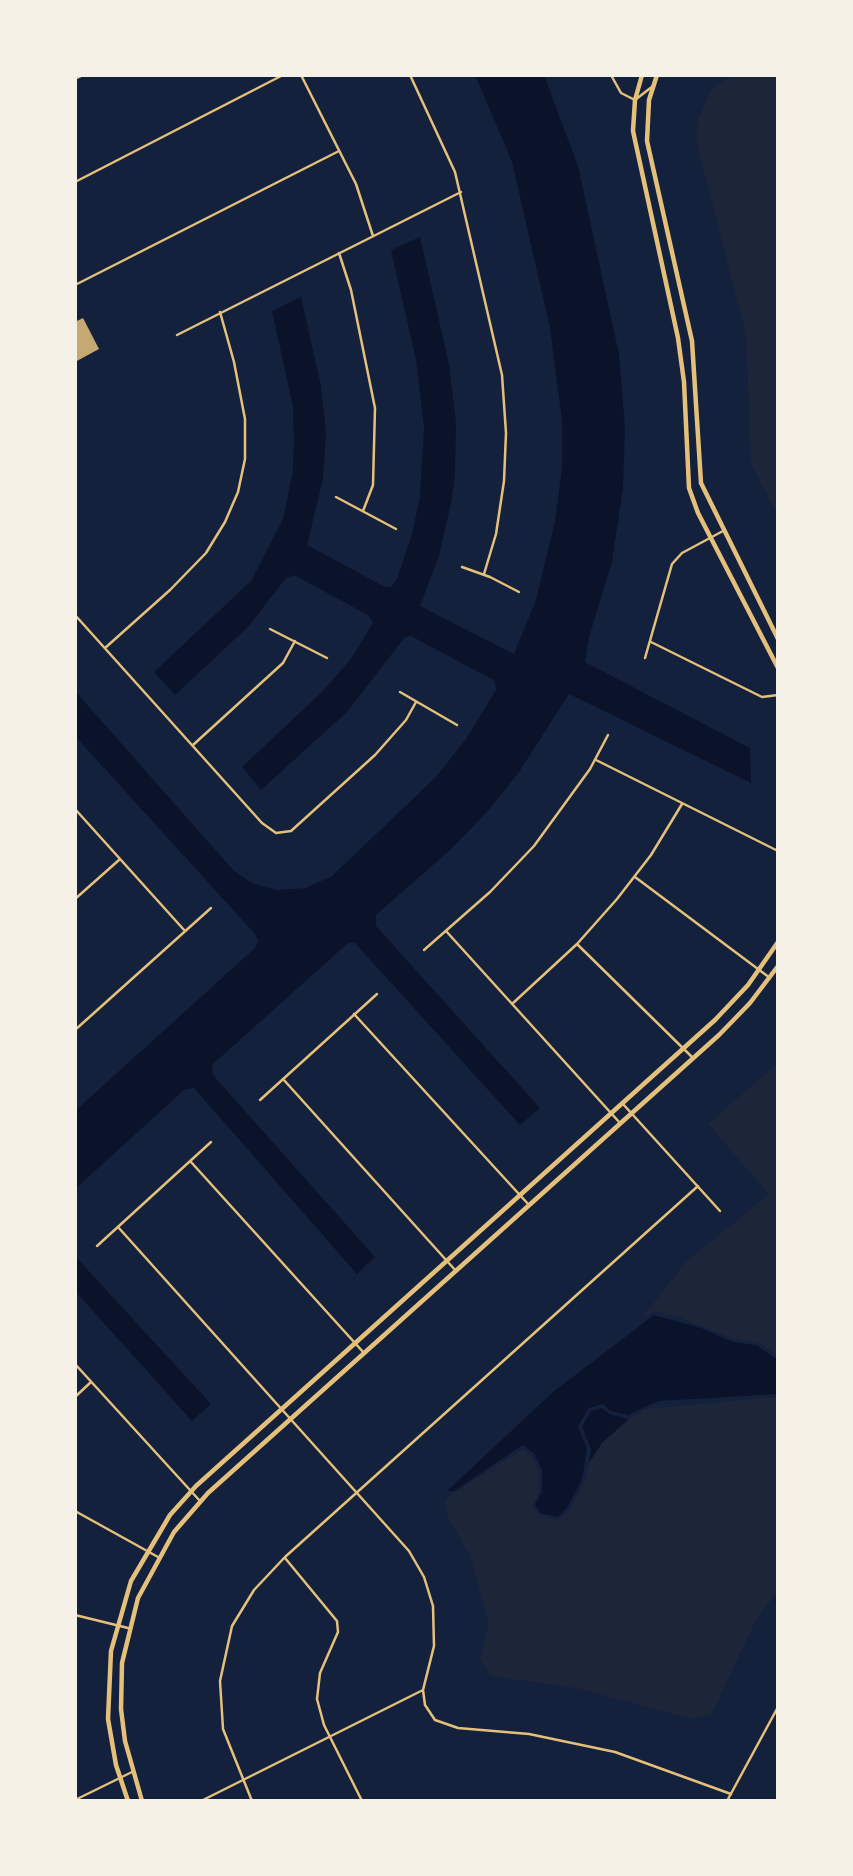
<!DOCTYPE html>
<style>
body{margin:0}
#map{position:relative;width:853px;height:1876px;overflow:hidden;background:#14213d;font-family:Ubuntu,sans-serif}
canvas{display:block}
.frame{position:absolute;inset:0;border:77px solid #f6f1e7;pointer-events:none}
</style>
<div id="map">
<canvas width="853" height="1876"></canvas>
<div class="frame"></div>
</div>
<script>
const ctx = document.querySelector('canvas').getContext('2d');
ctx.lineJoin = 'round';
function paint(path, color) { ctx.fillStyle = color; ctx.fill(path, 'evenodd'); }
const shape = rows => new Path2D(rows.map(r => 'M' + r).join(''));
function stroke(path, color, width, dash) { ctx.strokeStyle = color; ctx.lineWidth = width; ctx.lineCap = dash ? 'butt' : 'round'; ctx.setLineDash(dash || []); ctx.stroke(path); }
paint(shape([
 [735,75,778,75,778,516,751,463,746,334,697,144,698,119,712,89],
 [778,1063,778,1356,757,1342,734,1339,681,1318,653,1311,640,1320,686,1262,769,1194,708,1124],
 [778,1397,778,1590,755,1622,711,1715,692,1719,576,1688,491,1676,480,1659,489,1624,470,1555,449,1520,445,1502,451,1495,523,1449,532,1456,539,1471,539,1491,532,1506,539,1516,558,1520,570,1510,585,1481,589,1463,602,1443,629,1419,646,1409]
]), '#1d2539');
paint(shape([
 [475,75,544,75,578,166,619,354,625,427,623,488,612,562,589,637,585,662,750,748,751,783,569,694,519,772,488,811,450,850,376,915,376,926,540,1108,520,1125,354,942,348,943,212,1065,213,1075,375,1257,357,1274,194,1088,184,1090,75,1189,75,1111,255,948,258,941,255,934,75,736,75,691,234,871,252,883,277,890,306,888,332,876,436,777,466,739,496,690,495,681,411,636,405,637,347,712,261,790,242,767,323,691,350,660,373,623,368,615,294,575,285,579,249,626,175,695,154,672,251,581,283,519,293,471,294,440,293,407,272,311,301,297,321,386,326,433,323,479,307,545,385,587,391,587,397,579,412,534,420,496,424,426,416,360,391,250,420,237,449,364,456,422,455,475,451,503,439,556,420,606,514,654,536,600,555,521,562,468,562,421,550,328,512,162],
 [75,1256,211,1404,192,1421,75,1291],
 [654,1315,701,1328,733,1342,756,1345,778,1360,778,1394,659,1401,628,1415,610,1411,603,1404,589,1408,578,1426,587,1449,582,1480,567,1508,558,1517,540,1513,535,1504,542,1492,542,1470,535,1454,523,1445,454,1491,447,1491,553,1392],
 [602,1408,609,1414,629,1419,602,1443,589,1463,591,1449,582,1427,591,1411]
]), '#0b132b');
paint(shape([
 [83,318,99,349,75,362,75,322]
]), '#c6a872');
stroke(shape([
 [301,75,356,184,373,236],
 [410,75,455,172,502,375,506,433,504,481,496,534,484,574],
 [611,75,621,93,635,100,653,86],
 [75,79,83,75],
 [75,182,283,75],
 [339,253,351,290,375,408,373,485,363,511],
 [75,285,339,151],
 [177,335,461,192],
 [336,497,396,529],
 [462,567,490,577,519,592],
 [75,615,262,823,276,833,291,831,375,755,406,720,416,702],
 [270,629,327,658],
 [651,642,762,697,778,695],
 [105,648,170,590,206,553,225,522,238,492,245,459,245,419,234,362,220,312],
 [645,658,672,564,682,553,723,531],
 [400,692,457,725],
 [193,745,283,663,295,641],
 [596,760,778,851],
 [75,809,185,931],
 [635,877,770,978],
 [75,899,119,860],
 [446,931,620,1123],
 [578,945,693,1058],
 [424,950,490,892,534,846,590,769,608,735],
 [512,1004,577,944,617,899,651,855,682,804],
 [354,1014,529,1205],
 [75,1030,211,908],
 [283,1079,456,1271],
 [260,1100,377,994],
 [623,1104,720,1211],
 [191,1162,364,1353],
 [118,1227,409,1551,424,1577,433,1606,434,1646,423,1690,425,1705,435,1720,458,1728,529,1734,615,1752,731,1794],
 [97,1246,211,1142],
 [75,1364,200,1501],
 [75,1397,91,1382],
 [75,1511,158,1557],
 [285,1558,337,1621,338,1632,320,1673,317,1699,324,1725,362,1801],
 [75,1615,128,1628],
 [75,1800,132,1772],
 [201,1801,423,1690],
 [252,1801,223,1729,220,1681,232,1626,254,1590,285,1557,698,1186],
 [727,1801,778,1707]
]), '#e5c07b', 2.5);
stroke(shape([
 [642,75,635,100,633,131,678,338,684,382,689,488,698,513,778,668],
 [657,75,649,100,647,141,692,341,701,483,778,639],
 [128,1801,116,1765,108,1719,111,1651,131,1581,170,1515,196,1486,715,1020,748,985,778,942],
 [142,1801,125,1741,121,1709,122,1663,138,1598,174,1532,208,1493,719,1035,750,1003,778,966]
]), '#e5c07b', 4.5);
</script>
